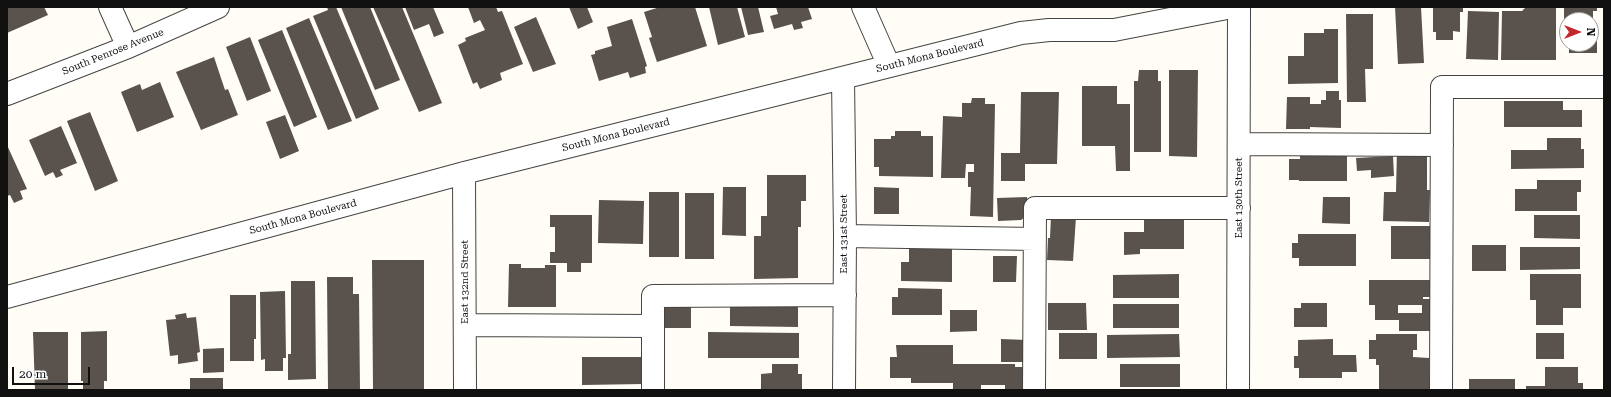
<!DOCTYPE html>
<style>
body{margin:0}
#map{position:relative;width:1611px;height:397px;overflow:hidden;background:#fffdf5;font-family:"Roboto Serif",serif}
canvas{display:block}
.frame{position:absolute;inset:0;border:8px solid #111;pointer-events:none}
.north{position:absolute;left:1559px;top:12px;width:40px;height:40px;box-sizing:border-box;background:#fff;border:1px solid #a0a0a0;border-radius:50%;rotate:90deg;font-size:11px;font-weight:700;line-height:16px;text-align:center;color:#111}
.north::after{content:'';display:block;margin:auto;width:14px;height:18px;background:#c4262e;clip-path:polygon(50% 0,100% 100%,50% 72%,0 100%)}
.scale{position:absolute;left:12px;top:367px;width:78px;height:18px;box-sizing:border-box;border:2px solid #111;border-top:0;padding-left:5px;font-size:12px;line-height:14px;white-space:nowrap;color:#111;-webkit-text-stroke:3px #fff;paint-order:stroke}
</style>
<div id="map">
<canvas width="1611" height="397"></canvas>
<div class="frame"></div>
<div class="north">N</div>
<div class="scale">20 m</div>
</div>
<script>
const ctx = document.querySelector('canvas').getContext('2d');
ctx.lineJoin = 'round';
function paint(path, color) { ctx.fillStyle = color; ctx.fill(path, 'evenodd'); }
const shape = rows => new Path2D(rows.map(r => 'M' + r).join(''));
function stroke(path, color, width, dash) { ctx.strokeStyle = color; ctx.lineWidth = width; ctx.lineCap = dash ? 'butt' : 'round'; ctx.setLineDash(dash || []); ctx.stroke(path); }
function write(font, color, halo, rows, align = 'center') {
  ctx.font = font + ' "Roboto Serif",serif'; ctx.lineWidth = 4; ctx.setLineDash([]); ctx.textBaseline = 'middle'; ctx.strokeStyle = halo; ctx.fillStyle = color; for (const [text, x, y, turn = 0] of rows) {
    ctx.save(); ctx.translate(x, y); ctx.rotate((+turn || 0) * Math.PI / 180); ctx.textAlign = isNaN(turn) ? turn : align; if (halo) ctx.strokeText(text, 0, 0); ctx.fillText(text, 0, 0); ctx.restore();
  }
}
paint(shape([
 [7,7,44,7,48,15,7,33],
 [327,7,336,7,379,109,356,119,313,16,328,10],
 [341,7,370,7,400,80,375,90],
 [373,7,402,7,442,103,419,112],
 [405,7,433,7,444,33,434,37,429,24,414,30],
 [468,7,496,7,498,12,502,11,523,64,500,73,502,80,480,89,477,82,473,84,458,45,466,41,465,38,485,30,480,20,474,23],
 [569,7,587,7,593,22,578,29],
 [660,7,695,7,707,46,657,62,649,38,652,37,644,12],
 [709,7,737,7,745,37,718,45],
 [741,7,758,7,764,32,748,35],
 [776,7,808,7,812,19,801,22,803,28,794,30,792,24,774,29,770,16,778,14],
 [1395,7,1421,7,1424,63,1398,64],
 [1433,7,1463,7,1463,12,1460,12,1460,32,1453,31,1453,40,1436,40,1436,32,1433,32],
 [1526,7,1556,7,1556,60,1501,60,1502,11,1522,11],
 [1564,7,1597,7,1597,11,1593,11,1593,23,1597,23,1597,53,1569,53,1569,44,1591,44,1591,20,1567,20,1567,29,1564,29],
 [1468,11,1499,12,1498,60,1466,59],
 [1346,14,1373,14,1373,69,1365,69,1366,102,1347,102],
 [536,17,556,64,533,72,514,27],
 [309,18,352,121,328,130,286,28],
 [632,19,647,66,645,67,646,73,630,78,628,72,599,81,591,55,595,54,595,51,612,46,607,27],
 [1324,29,1338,29,1338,83,1288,84,1288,56,1304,56,1304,33,1324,33],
 [282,30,317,117,294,127,258,40],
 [250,37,271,91,247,101,226,47],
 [214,57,225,90,228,89,238,115,201,130,176,72],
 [1139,70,1158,70,1158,81,1161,81,1161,152,1134,152,1134,81,1138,81],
 [1169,70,1198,70,1197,157,1169,156],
 [160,82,174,117,137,132,121,92,140,84,142,90],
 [1082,86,1117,86,1117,104,1130,104,1130,171,1116,171,1115,146,1082,146],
 [1326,91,1339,91,1339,100,1341,100,1341,128,1310,127,1310,129,1286,129,1287,97,1310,97,1310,104,1321,104,1321,100,1326,100],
 [1021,92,1059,92,1057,164,1025,164,1025,181,1001,181,1001,153,1020,153],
 [972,98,985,98,985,104,995,104,993,217,970,216,971,187,968,187,968,172,974,172,974,164,966,164,965,178,941,178,943,116,962,117,962,103,971,103],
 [1504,101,1563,101,1563,110,1582,110,1582,127,1504,127],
 [90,112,118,181,95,191,67,121],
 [285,115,299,151,280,159,266,122],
 [61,126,77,163,60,170,63,175,56,178,53,172,45,176,29,140],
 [895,131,921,131,921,136,933,136,933,177,879,176,879,167,874,167,874,139,891,139,891,136,895,136],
 [1547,138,1581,138,1581,149,1584,149,1584,168,1511,169,1511,150,1547,150],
 [7,145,27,189,20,191,23,199,14,203,10,195,7,196],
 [1397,150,1427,150,1427,190,1430,190,1429,222,1383,221,1384,192,1396,192],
 [1330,155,1347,155,1347,181,1299,181,1299,180,1289,180,1289,159,1300,159,1300,156],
 [1393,156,1394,176,1371,178,1371,170,1357,171,1356,158],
 [767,175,806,175,806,201,801,201,801,227,798,227,798,278,754,279,754,236,761,236,761,216,767,216],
 [1537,180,1581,180,1581,192,1577,192,1577,211,1515,211,1515,189,1537,189],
 [723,187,746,187,746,236,722,235],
 [874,187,899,188,899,214,874,214],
 [649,192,679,192,679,257,649,257],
 [685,193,714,193,714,259,685,259],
 [1027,197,1029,214,1021,220,998,221,997,198],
 [1323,197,1350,197,1350,224,1322,223],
 [599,200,644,201,643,244,598,243],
 [550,215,592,215,592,263,581,263,581,272,567,272,567,263,550,263,550,252,555,252,555,227,550,227],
 [1534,215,1580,215,1580,239,1534,238],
 [1051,216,1076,217,1073,261,1047,260,1048,238,1050,238],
 [1144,218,1184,218,1184,249,1140,249,1140,254,1124,255,1124,232,1144,232],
 [1391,226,1431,226,1431,259,1391,259],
 [1298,234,1356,234,1356,266,1299,266,1299,258,1292,258,1292,243,1298,243],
 [1472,245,1506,245,1506,271,1472,271],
 [909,247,952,247,952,282,901,281,901,262,909,262],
 [1520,247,1580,247,1580,269,1520,270],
 [993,256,1017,256,1016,282,993,282],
 [372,260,424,260,424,390,373,390],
 [509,264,521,264,521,268,545,268,545,265,556,265,556,307,508,307],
 [1179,274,1179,298,1113,298,1113,275],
 [1530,274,1581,274,1581,308,1563,308,1563,325,1536,325,1536,300,1530,300],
 [327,277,353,277,353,294,359,294,360,390,328,390],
 [1369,280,1432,280,1432,297,1423,297,1423,299,1432,299,1430,331,1399,331,1399,320,1375,320,1375,305,1369,305],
 [1398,305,1422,305,1422,313,1398,313],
 [291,281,315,281,316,379,288,380,288,354,291,354],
 [898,288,942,289,942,315,892,315,892,297,898,297],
 [285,291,286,358,283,358,283,371,265,371,265,359,261,360,260,292],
 [230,295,256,295,256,339,254,339,254,361,230,361],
 [664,301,691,301,691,328,664,328],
 [730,303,798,304,798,327,730,326],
 [1048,303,1086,303,1087,330,1048,330],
 [1301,303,1327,303,1327,327,1294,327,1294,308,1301,308],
 [1113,304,1179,304,1179,328,1113,328],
 [950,310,977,310,977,331,950,332],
 [186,313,187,318,196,317,200,352,197,353,198,361,178,364,178,355,170,356,166,320,176,319,175,315],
 [107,331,107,381,104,381,104,390,83,390,83,381,81,381,81,332],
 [33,332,68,332,68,390,35,390],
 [708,332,799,333,799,358,708,358],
 [1059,333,1097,333,1097,359,1059,359],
 [1536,333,1564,333,1564,359,1536,359],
 [1179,334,1180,357,1107,358,1107,335],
 [1376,334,1417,334,1417,350,1413,350,1413,357,1429,358,1429,390,1379,390,1379,365,1376,365,1376,359,1369,359,1369,340,1376,340],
 [1001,339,1027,340,1027,362,1001,362],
 [1333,339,1333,355,1356,355,1357,372,1342,372,1342,378,1299,378,1299,368,1294,368,1294,356,1298,356,1298,340],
 [896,345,953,345,953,364,1015,364,1015,367,1027,367,1027,389,1005,389,1005,385,981,385,981,389,953,390,953,383,911,383,911,378,890,378,890,357,897,357],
 [224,348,224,372,203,373,203,349],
 [582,357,643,357,643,384,582,385],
 [772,364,798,364,798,374,802,374,802,390,761,390,761,374,772,373],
 [1120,364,1180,364,1180,387,1120,387],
 [1545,367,1578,367,1578,383,1583,383,1583,390,1526,390,1526,386,1545,386],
 [190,378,223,378,223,390,190,390],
 [1469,379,1515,379,1515,390,1469,390]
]), '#5a524d');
const minor = shape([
 [110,7,128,47],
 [863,7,889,66],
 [843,78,845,236,844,390],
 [7,94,128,47,218,7],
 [1239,144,1442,145],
 [464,173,465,390],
 [845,236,1035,239],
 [7,297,464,173,1021,33,1049,30,1114,30,1232,7],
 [465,325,653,326],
 [653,390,653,296,845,295],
 [1034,390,1035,208,1239,208],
 [1238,390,1239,7],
 [1441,390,1442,87,1604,87]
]);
stroke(minor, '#444', 24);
stroke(minor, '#fff', 22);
write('10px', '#111', '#fff', [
 ["South Penrose Avenue",113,52,-22],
 ["South Mona Boulevard",930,56,-14],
 ["South Mona Boulevard",616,135,-14],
 ["East 130th Street",1239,198,-90],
 ["South Mona Boulevard",303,217,-15],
 ["East 131st Street",844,234,-90],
 ["East 132nd Street",465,282,-90]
]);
</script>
